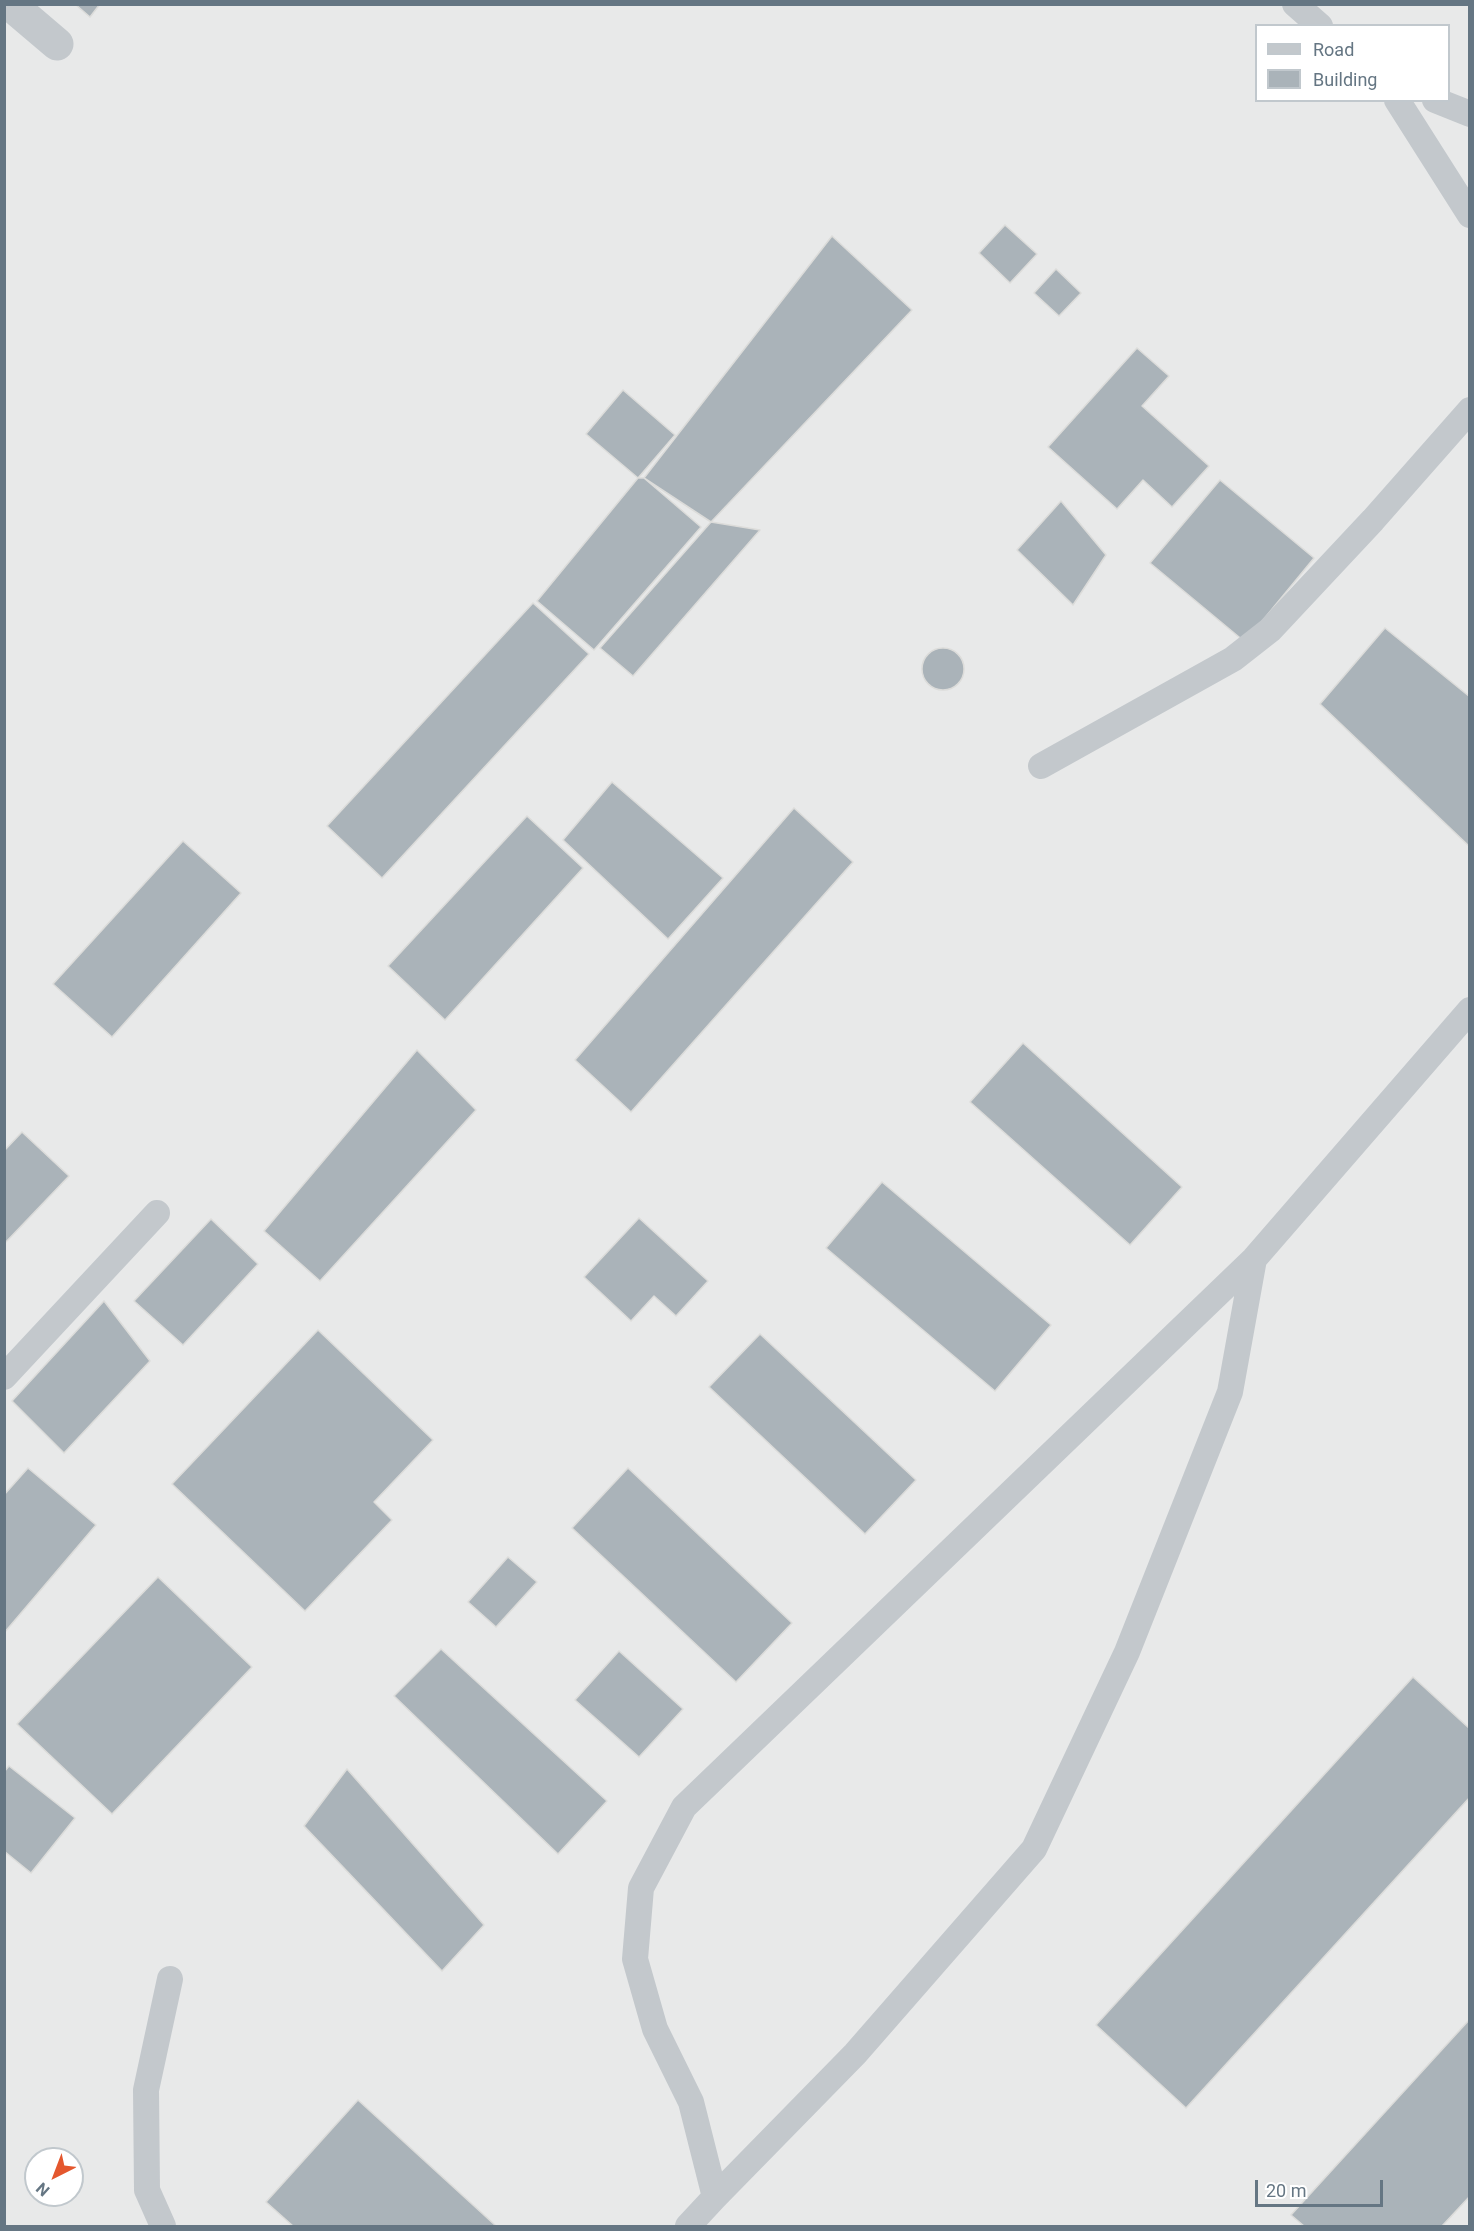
<!DOCTYPE html>
<style>
body{margin:0}
#map{position:relative;width:1474px;height:2231px;overflow:hidden;background:#fafaf8;font-family:Roboto,sans-serif}
canvas{display:block}
.frame{position:absolute;inset:0;border:6px solid #657683;pointer-events:none}
.legend{position:absolute;left:1255px;top:24px;width:195px;height:78px;box-sizing:border-box;background:#fff;border:2px solid #c1c8cd;margin:0;padding:8px 10px;list-style:none;font-size:18px;color:#657683}
.legend li{display:flex;align-items:center;gap:12px;height:30px}
.legend b{width:30px;border:2px solid #c1c8cd}
.north{position:absolute;left:24px;top:2147px;width:60px;height:60px;box-sizing:border-box;background:#fff;border:2px solid #c1c8cd;border-radius:50%;rotate:222deg;font-size:16px;font-weight:700;line-height:24px;text-align:center;color:#657683}
.north::after{content:'';display:block;margin:auto;width:21px;height:27px;background:#e4572e;clip-path:polygon(50% 0,100% 100%,50% 72%,0 100%)}
.scale{position:absolute;left:1255px;top:2180px;width:128px;height:27px;box-sizing:border-box;border:3px solid #657683;border-top:0;padding-left:8px;font-size:18px;line-height:21px;white-space:nowrap;color:#657683;-webkit-text-stroke:4px #fff;paint-order:stroke}
</style>
<div id="map">
<canvas width="1474" height="2231"></canvas>
<div class="frame"></div>
<ul class="legend">
<li><b style="height:8px;background:#c3c8cc"></b>Road</li>
<li><b style="height:16px;background:#aab3b9"></b>Building</li>
</ul>
<div class="north">N</div>
<div class="scale">20 m</div>
</div>
<script>
const ctx = document.querySelector('canvas').getContext('2d');
ctx.lineJoin = 'round';
function paint(path, color) { ctx.fillStyle = color; ctx.fill(path, 'evenodd'); }
const shape = rows => new Path2D(rows.map(r => 'M' + r).join(''));
function stroke(path, color, width, dash) { ctx.strokeStyle = color; ctx.lineWidth = width; ctx.lineCap = dash ? 'butt' : 'round'; ctx.setLineDash(dash || []); ctx.stroke(path); }
paint(shape([
 [5,5,1469,5,1469,2226,5,2226],
 [1256,26,1448,26,1448,100,1256,100],
 [36,2159,72,2159,72,2195,36,2195]
]), '#e8e9e9');
const building = shape([
 [75,4,100,4,90,17,75,4],
 [1005,225,1037,254,1010,283,979,253,1005,225],
 [832,236,912,310,711,522,644,478,832,236],
 [1056,269,1081,293,1059,316,1034,293,1056,269],
 [1137,348,1169,376,1142,406,1209,466,1172,507,1143,480,1117,509,1048,447,1137,348],
 [623,390,675,435,638,478,586,434,623,390],
 [638,478,644,478,701,527,594,650,537,601,638,478],
 [1220,480,1314,558,1245,642,1150,563,1220,480],
 [1061,501,1106,555,1073,605,1017,550,1061,501],
 [711,522,760,530,633,676,600,648,711,522],
 [533,603,589,654,382,878,327,826,533,603],
 [1385,628,1470,697,1470,847,1320,704,1385,628],
 '922 669a21 21 0 1 1 42 0a21 21 0 1 1-42 0Z',
 [612,782,723,878,668,939,563,840,612,782],
 [794,808,853,862,631,1112,575,1060,794,808],
 [527,816,583,868,445,1020,388,966,527,816],
 [183,841,241,893,112,1037,53,984,183,841],
 [1023,1043,1182,1187,1130,1245,970,1102,1023,1043],
 [417,1050,476,1110,320,1281,264,1231,417,1050],
 [22,1132,69,1176,4,1244,4,1151,22,1132],
 [882,1182,1051,1325,995,1391,826,1248,882,1182],
 [639,1218,708,1281,676,1316,654,1296,631,1321,584,1277,639,1218],
 [211,1219,258,1264,183,1345,134,1301,211,1219],
 [104,1301,150,1361,64,1453,12,1401,104,1301],
 [318,1330,433,1440,374,1502,392,1520,305,1611,172,1484,318,1330],
 [760,1334,916,1480,865,1534,709,1387,760,1334],
 [28,1468,96,1525,4,1633,4,1495,28,1468],
 [628,1468,792,1623,736,1682,572,1528,628,1468],
 [508,1557,537,1582,496,1627,468,1602,508,1557],
 [158,1577,252,1667,112,1814,17,1724,158,1577],
 [441,1649,607,1801,558,1854,394,1696,441,1649],
 [619,1651,683,1709,639,1757,575,1700,619,1651],
 [1413,1677,1470,1729,1470,1797,1186,2108,1096,2025,1413,1677],
 [9,1766,75,1818,31,1873,4,1851,4,1772,9,1766],
 [347,1769,484,1925,442,1971,304,1826,347,1769],
 [1470,2019,1470,2196,1442,2226,1304,2226,1291,2215,1470,2019],
 [358,2100,496,2226,293,2226,266,2202,358,2100]
]);
paint(building, '#aab3b9');
stroke(building, '#dcdcda', 1.5);
stroke(shape([
 [1295,4,1320,26],
 [1397,100,1470,215],
 [1435,100,1470,114],
 [1041,766,1233,659,1270,630,1373,520,1470,410],
 [4,1377,157,1213],
 [715,2197,855,2054,1034,1849,1127,1652,1230,1392,1254,1259],
 [163,2226,147,2190,146,2090,170,1979],
 [688,2226,715,2197,691,2102,655,2029,635,1959,641,1888,684,1807,1254,1259,1470,1010]
]), '#c3c8cc', 26);
stroke(shape([
 [10,4,57,44]
]), '#c3c8cc', 33);
</script>
